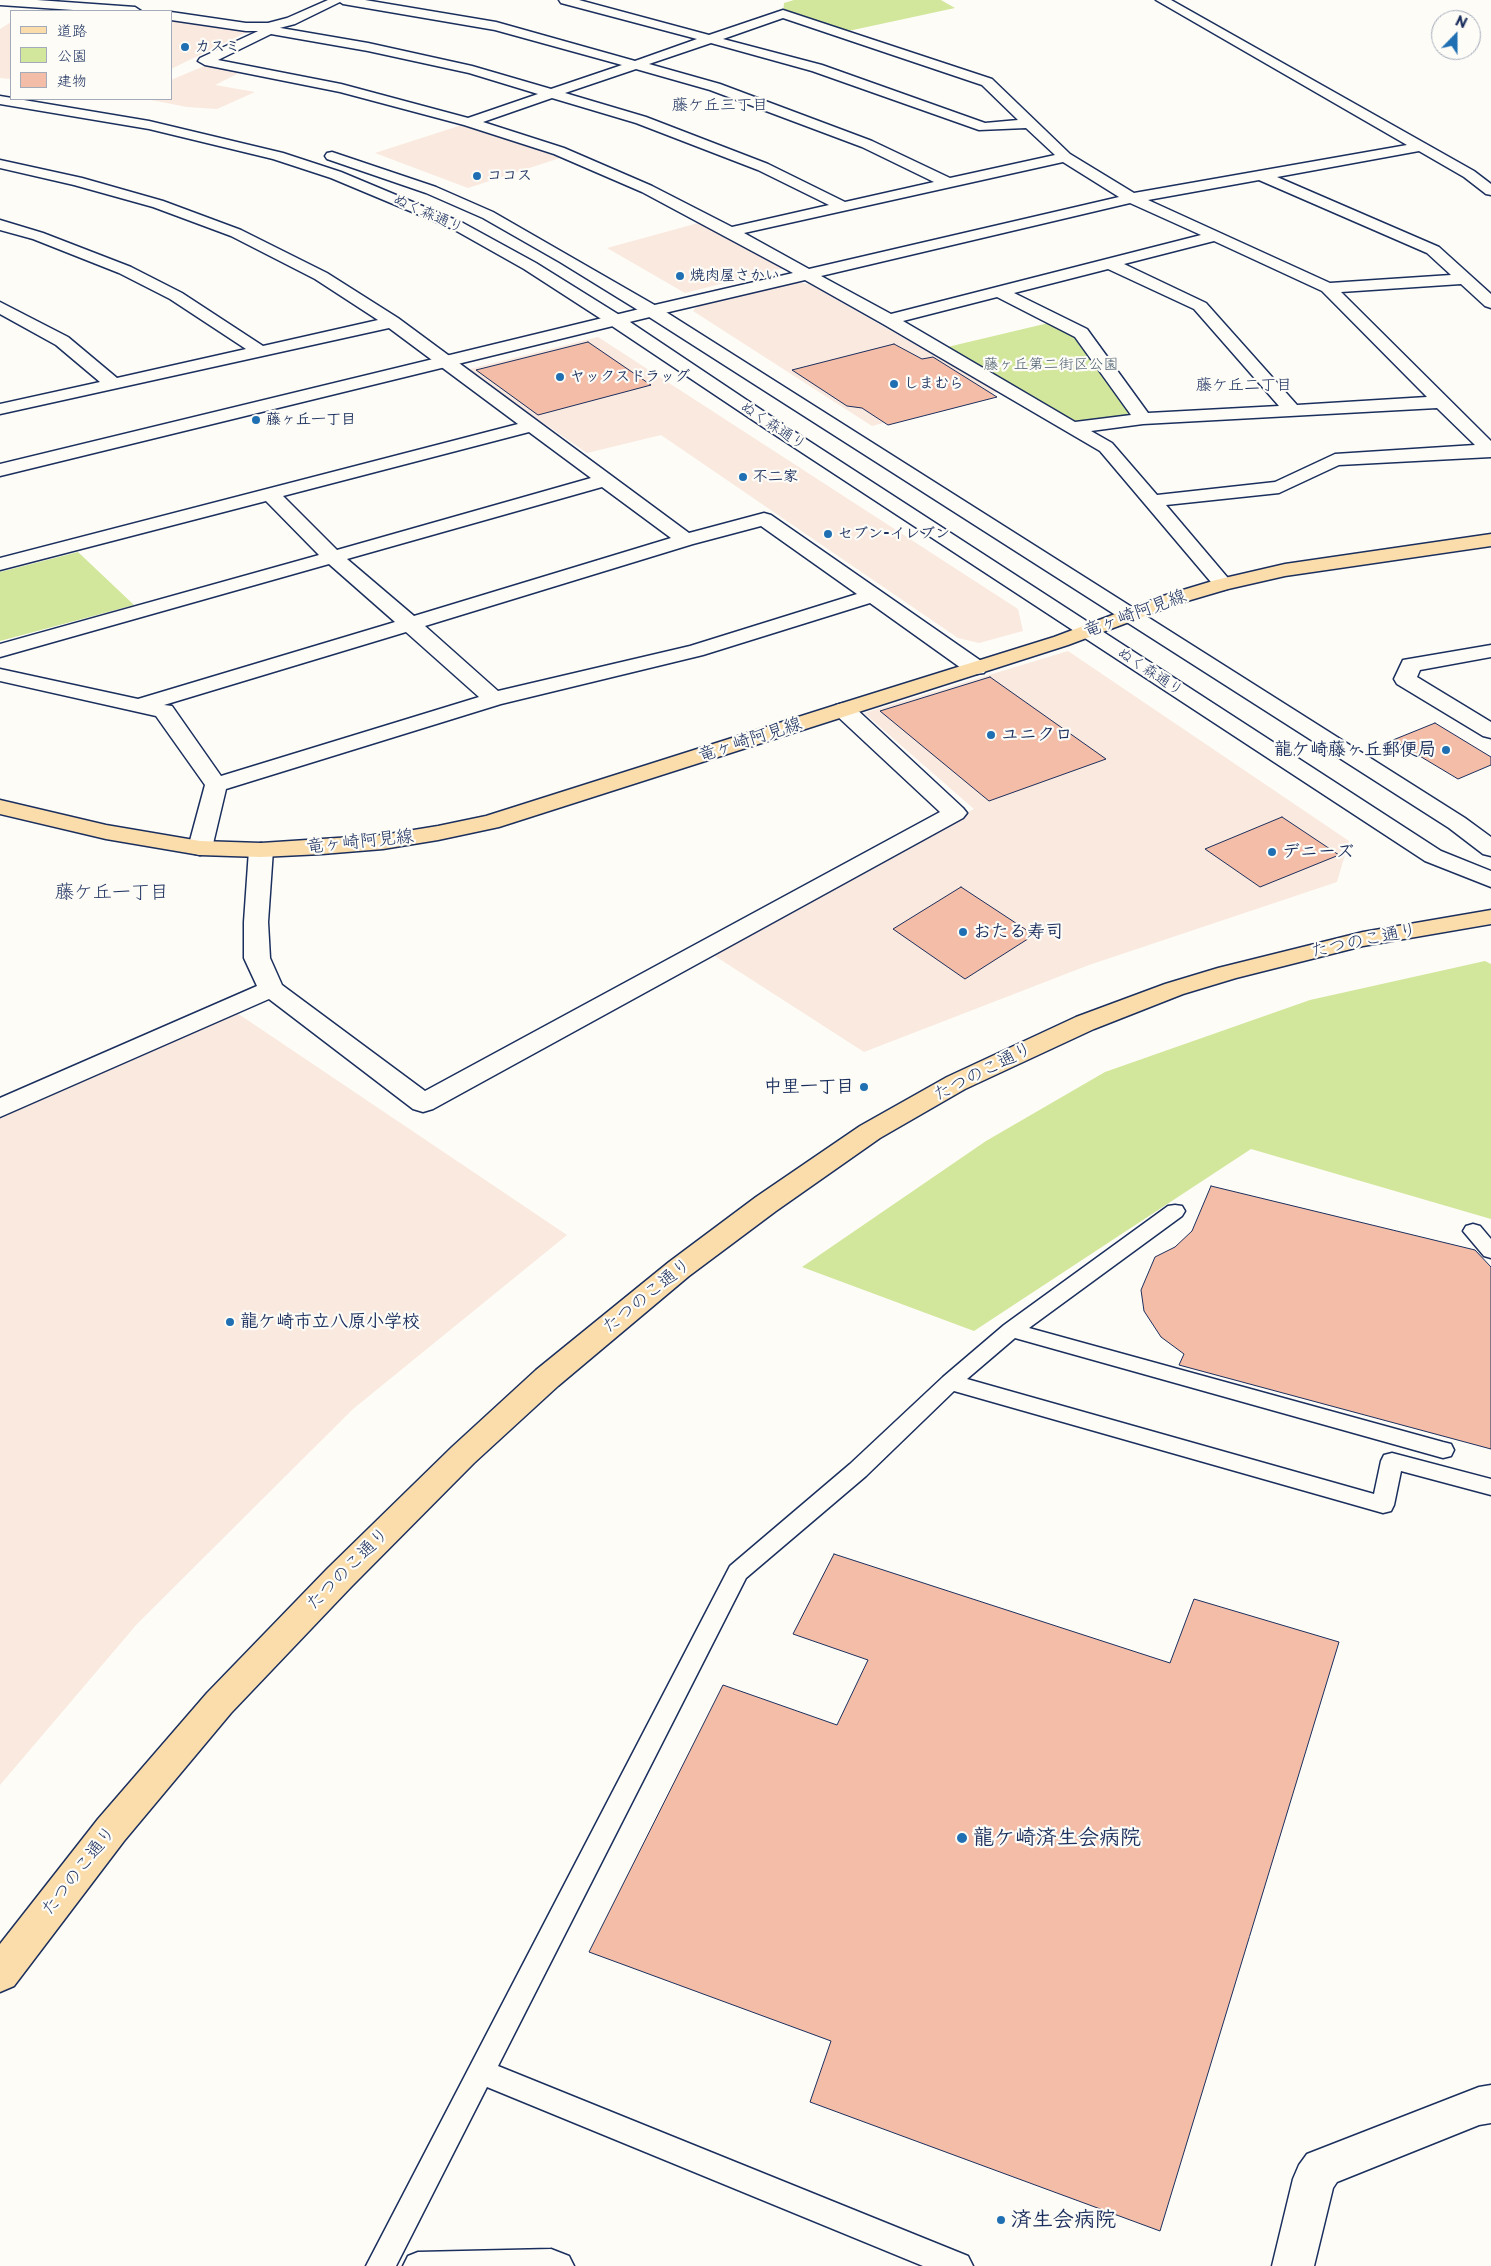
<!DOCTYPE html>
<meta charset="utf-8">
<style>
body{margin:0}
#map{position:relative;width:1491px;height:2266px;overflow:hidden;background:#fdfcf7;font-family:"Playpen Sans","Klee One",sans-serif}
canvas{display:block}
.legend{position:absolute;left:10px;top:10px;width:162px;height:90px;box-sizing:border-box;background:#fdfcf7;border:1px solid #a3aaba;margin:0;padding:6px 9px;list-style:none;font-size:15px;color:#1b2f5e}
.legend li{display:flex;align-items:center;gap:10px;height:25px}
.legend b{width:25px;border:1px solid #a3aaba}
.north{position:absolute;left:1431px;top:10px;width:50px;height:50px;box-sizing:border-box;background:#fdfcf7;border:1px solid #a3aaba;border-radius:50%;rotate:22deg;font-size:14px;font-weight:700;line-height:20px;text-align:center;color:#1b2f5e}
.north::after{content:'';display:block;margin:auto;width:18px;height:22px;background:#1f6fb2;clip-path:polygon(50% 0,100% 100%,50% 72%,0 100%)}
</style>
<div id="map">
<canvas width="1491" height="2266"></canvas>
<ul class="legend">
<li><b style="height:6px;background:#faddab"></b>道路</li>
<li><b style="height:14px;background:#d2e79b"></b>公園</li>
<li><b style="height:14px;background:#f4bda8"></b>建物</li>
</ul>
<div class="north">N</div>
</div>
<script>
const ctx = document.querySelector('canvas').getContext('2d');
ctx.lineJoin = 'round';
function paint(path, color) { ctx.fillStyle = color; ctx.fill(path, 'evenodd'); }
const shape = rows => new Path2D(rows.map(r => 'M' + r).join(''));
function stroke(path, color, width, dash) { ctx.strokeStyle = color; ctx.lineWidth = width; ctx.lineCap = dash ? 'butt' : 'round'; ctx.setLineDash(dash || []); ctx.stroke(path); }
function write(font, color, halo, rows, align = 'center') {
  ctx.font = font + ' "Playpen Sans","Klee One",sans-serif'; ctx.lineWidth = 4.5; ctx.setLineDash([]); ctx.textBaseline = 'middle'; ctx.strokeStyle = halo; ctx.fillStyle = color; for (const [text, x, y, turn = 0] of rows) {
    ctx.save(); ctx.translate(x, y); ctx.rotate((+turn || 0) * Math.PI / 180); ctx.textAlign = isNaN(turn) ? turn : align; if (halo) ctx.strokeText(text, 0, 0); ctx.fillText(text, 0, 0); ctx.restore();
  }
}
paint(shape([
 [171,19,249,31,171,69],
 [11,22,11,79,0,78,0,29],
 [209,64,243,71,215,85,255,92,217,109,187,107,146,99,171,99,171,80],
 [465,124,560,158,468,188,375,153],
 [702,222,784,268,685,293,607,248],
 [793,282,809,284,998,392,872,426,693,311,697,306],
 [598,337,1018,609,1023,631,979,643,958,638,661,435,587,453,466,370],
 [1068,651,1349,841,1337,882,1089,965,864,1052,704,949,974,809,864,713],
 [234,1011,567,1235,353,1409,137,1624,0,1785,0,1115]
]), '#fae9df');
paint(shape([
 [794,0,941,0,955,8,839,33,783,14,784,3],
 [1057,321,1081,333,1143,419,1075,427,939,349],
 [78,552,134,605,0,641,0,572],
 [1485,961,1491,964,1491,1219,1251,1149,974,1331,802,1267,986,1141,1105,1072,1310,1000]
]), '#d2e79b');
const building = shape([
 [588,342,651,385,538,415,476,370,588,342],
 [894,344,922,359,933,357,997,397,888,425,862,408,847,406,792,370,894,344],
 [990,677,1106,759,989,801,880,711,990,677],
 [1435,723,1491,757,1491,765,1458,779,1393,740,1435,723],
 [1282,817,1339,855,1260,887,1205,849,1282,817],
 [961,887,1034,935,965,979,893,929,961,887],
 [1211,1186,1475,1250,1491,1267,1491,1449,1179,1365,1184,1354,1161,1337,1144,1311,1141,1290,1155,1257,1175,1247,1192,1231,1211,1186],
 [834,1554,1170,1663,1194,1599,1339,1642,1160,2231,810,2102,831,2041,589,1952,723,1685,837,1725,868,1660,793,1634,834,1554]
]);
paint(building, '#f4bda8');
stroke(building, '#1b2f5e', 1);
const service = shape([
 [1175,1205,1182,1206,1185,1211,1182,1216,1029,1328,1443,1442,1451,1444,1454,1450,1451,1456,1443,1458,1015,1338,967,1379,1374,1494,1381,1461,1384,1455,1392,1453,1491,1479,1491,1495,1401,1471,1394,1505,1391,1511,1383,1513,954,1391,866,1476,746,1578,498,2066,968,2256,973,2266,923,2266,487,2087,396,2266,366,2266,730,1566,850,1464,943,1377,1004,1325,1168,1206,1175,1205],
 [1473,1224,1480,1226,1491,1239,1491,1258,1484,1256,1463,1231,1466,1226,1473,1224],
 [551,2249,569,2256,574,2266,403,2266,408,2256,418,2252,551,2249]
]);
const minor = shape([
 [337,0,365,0,496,22,635,61,697,39,561,3,559,0,579,0,709,35,783,10,992,79,1070,154,1134,193,1407,145,1156,0,1171,0,1474,171,1491,184,1491,195,1486,194,1464,177,1419,151,1277,177,1439,247,1491,294,1491,308,1485,306,1461,284,1341,292,1491,441,1491,457,1339,465,1279,493,1166,505,1233,584,1230,588,1223,590,1216,588,1100,451,883,324,805,280,652,316,646,315,644,311,646,307,793,273,642,192,554,154,464,125,340,92,205,65,198,61,200,58,269,26,368,43,472,66,551,89,622,65,495,30,343,4,337,0],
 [783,18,982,85,1018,120,985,123,822,65,723,39,783,18],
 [271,34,368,51,469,73,538,94,468,118,341,84,218,60,271,34],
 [711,43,812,71,979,130,1026,128,1055,155,950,178,872,141,720,84,649,64,711,43],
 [636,69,710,90,862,147,934,182,845,202,768,164,646,117,565,93,636,69],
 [552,98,636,123,758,170,829,205,732,227,652,186,564,148,483,122,552,98],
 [1063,162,1119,197,809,269,744,233,1063,162],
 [1259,180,1427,253,1451,275,1330,283,1148,200,1259,180],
 [1130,203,1201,235,891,314,821,276,1130,203],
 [1214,241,1322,291,1427,397,1297,405,1206,303,1124,264,1214,241],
 [1108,269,1194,309,1279,406,1148,413,1087,329,1014,293,1108,269],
 [997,297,1075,337,1131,415,1075,422,903,321,997,297],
 [1437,408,1475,445,1335,454,1275,482,1157,495,1112,443,1091,431,1143,424,1437,408],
 [0,160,82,178,163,201,241,230,327,273,398,318,689,533,764,513,771,515,984,663,987,668,984,673,976,674,968,673,870,603,703,655,501,704,226,789,212,848,208,853,200,855,192,853,188,848,205,785,156,716,0,681,0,669,138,699,395,622,329,564,0,657,0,644,319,555,266,501,0,570,0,558,518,424,389,328,0,414,0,404,100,382,56,345,0,314,0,302,68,337,117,378,246,349,170,299,119,273,33,239,0,230,0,220,43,233,131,267,182,293,263,346,378,320,315,279,231,236,153,207,74,185,0,168,0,160],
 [529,432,591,478,337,550,283,496,529,432],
 [602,487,671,538,414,616,347,559,602,487],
 [761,526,857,594,690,646,498,691,425,626,693,544,761,526],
 [406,632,479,697,221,776,172,706,164,705,406,632],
 [1491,645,1491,657,1420,670,1417,677,1491,722,1491,738,1483,736,1397,684,1394,679,1403,660,1491,645],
 [844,703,852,705,963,808,967,813,963,818,433,1109,423,1112,413,1109,269,999,0,1117,0,1098,257,986,244,958,244,922,249,850,253,845,261,843,269,845,273,850,268,922,270,958,282,985,425,1091,940,812,836,715,833,710,836,705,844,703]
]);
const tertiary = shape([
 [0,0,37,0,135,7,141,11,88,11,0,5,0,0],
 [328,0,344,0,295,24,268,31,246,31,171,20,171,12,246,23,268,23,287,18,328,0],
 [652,306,658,307,660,311,658,315,0,476,0,464,652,306],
 [1491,2085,1491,2123,1479,2125,1337,2182,1333,2188,1314,2266,1272,2266,1293,2179,1299,2165,1307,2154,1479,2087,1491,2085]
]);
const secondary = shape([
 [0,96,149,121,283,153,341,172,463,223,536,263,621,316,778,421,1441,851,1491,871,1491,887,1425,861,766,429,609,324,524,269,453,229,331,178,273,159,149,129,0,104,0,96],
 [332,152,436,187,493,212,658,307,1465,818,1491,837,1491,856,1483,854,1449,828,646,315,560,262,483,218,426,193,327,159,325,156,327,153,332,152]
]);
const primary = shape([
 [1491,534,1491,546,1285,576,1228,589,1177,604,1068,645,499,827,438,840,383,849,322,854,261,857,200,855,106,839,0,814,0,800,106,825,200,841,261,843,383,835,438,826,486,816,836,705,1054,637,1163,596,1216,580,1285,564,1491,534],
 [1491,910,1491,924,1363,946,1236,978,1183,994,1094,1029,965,1089,880,1138,776,1211,689,1276,558,1386,474,1463,351,1587,231,1713,124,1841,14,1986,0,1992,0,1944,98,1819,207,1693,327,1569,452,1447,536,1370,669,1262,756,1197,860,1126,947,1077,1076,1017,1165,984,1218,968,1363,932,1491,910]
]);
stroke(service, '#1b2f5e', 3);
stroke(minor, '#1b2f5e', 3);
stroke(tertiary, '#1b2f5e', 3);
stroke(secondary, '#1b2f5e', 3);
stroke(primary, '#1b2f5e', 3);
paint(service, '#fdfcf7');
paint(minor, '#fdfcf7');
paint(tertiary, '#fdfcf7');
paint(secondary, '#fdfcf7');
paint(primary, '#faddab');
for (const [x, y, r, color] of [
 [185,47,5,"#1f6fb2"],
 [477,176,5,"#1f6fb2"],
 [680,276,5,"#1f6fb2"],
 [560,377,5,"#1f6fb2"],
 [894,384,5,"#1f6fb2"],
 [256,420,5,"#1f6fb2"],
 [743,477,5,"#1f6fb2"],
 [828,534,5,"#1f6fb2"],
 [991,735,5,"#1f6fb2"],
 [1446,750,5,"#1f6fb2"],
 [1272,852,5,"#1f6fb2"],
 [963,932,5,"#1f6fb2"],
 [864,1087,5,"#1f6fb2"],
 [230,1322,5,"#1f6fb2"],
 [962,1838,6,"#1f6fb2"],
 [1001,2220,5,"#1f6fb2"]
]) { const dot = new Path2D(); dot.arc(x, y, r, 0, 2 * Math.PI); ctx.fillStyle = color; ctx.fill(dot); stroke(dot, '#fdfcf7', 2); }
write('bold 15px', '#1b2f5e', '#fdfcf7', [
 ["カスミ",195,47],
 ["ココス",487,176],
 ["焼肉屋さかい",690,276],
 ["ヤックスドラッグ",570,377],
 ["しまむら",904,384],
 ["藤ヶ丘一丁目",266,420],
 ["不二家",753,477],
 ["セブン-イレブン",838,534]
], 'left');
write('15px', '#1b2f5e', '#fdfcf7', [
 ["ぬく森通り",428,214,24],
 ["ぬく森通り",773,426,33],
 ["ぬく森通り",1150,672,33]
]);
write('15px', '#495d6d', '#fdfcf7', [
 ["藤ヶ丘第二街区公園",1051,365]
]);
write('16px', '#1b2f5e', '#fdfcf7', [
 ["藤ケ丘三丁目",720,106],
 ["藤ケ丘二丁目",1244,386]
]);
write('18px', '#1b2f5e', '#fdfcf7', [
 ["竜ヶ崎阿見線",1135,614,-20],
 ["竜ヶ崎阿見線",750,740,-18],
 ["竜ヶ崎阿見線",360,842,-6],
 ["たつのこ通り",1364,941,-12],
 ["たつのこ通り",983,1072,-27],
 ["たつのこ通り",647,1296,-39],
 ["たつのこ通り",348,1569,-45],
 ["たつのこ通り",79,1871,-52]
]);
write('bold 18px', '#1b2f5e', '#fdfcf7', [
 ["ユニクロ",1001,735],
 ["龍ケ崎藤ヶ丘郵便局",1436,750,"right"],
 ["デニーズ",1282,852],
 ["おたる寿司",973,932],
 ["中里一丁目",854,1087,"right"],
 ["龍ケ崎市立八原小学校",240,1322]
], 'left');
write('19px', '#1b2f5e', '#fdfcf7', [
 ["藤ケ丘一丁目",112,893]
]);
write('bold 21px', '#1b2f5e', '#fdfcf7', [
 ["龍ケ崎済生会病院",973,1838],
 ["済生会病院",1011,2220]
], 'left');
</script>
